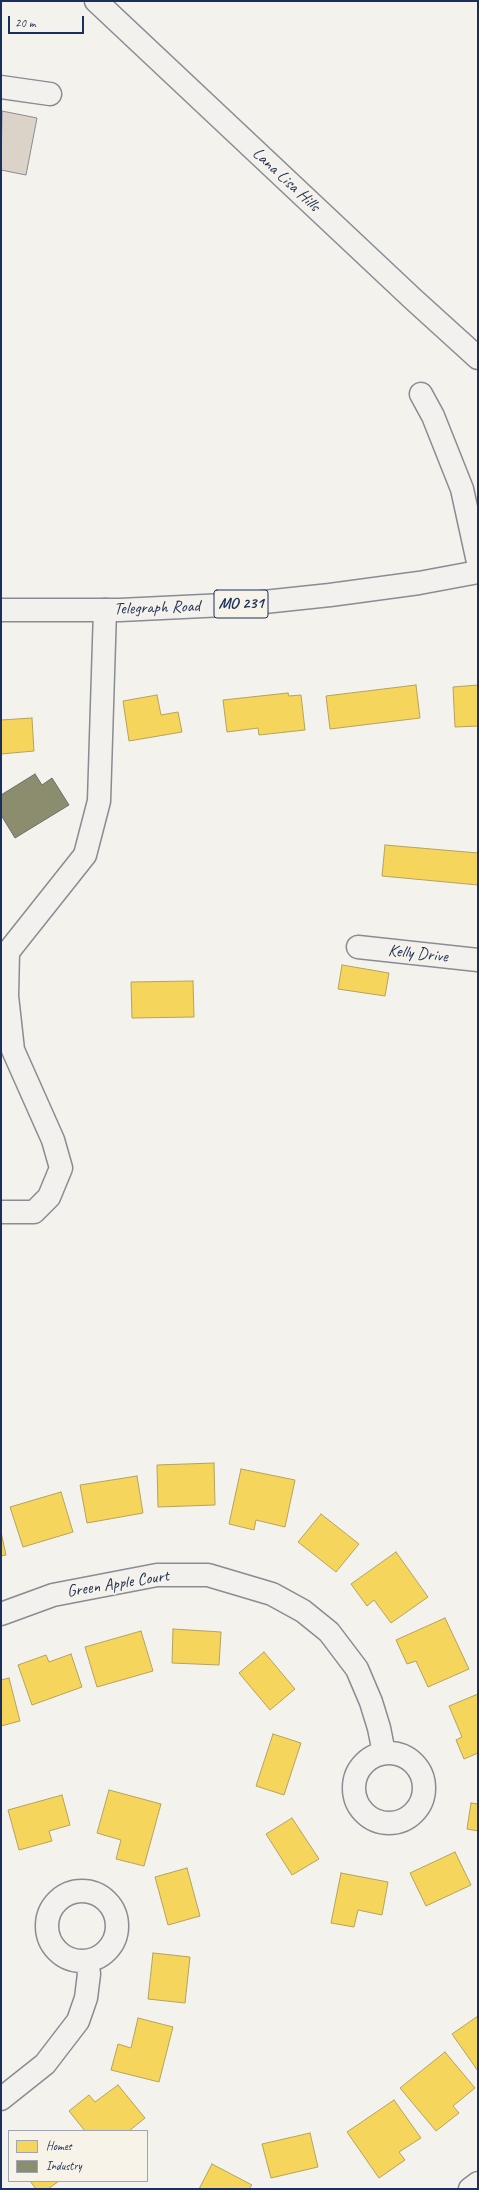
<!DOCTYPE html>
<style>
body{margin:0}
#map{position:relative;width:479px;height:2190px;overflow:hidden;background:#f4f2ec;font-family:Caveat,sans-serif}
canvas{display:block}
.frame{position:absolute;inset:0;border:2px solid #1b2f5e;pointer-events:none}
.legend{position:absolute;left:8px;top:2130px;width:140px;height:52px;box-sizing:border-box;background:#f7f3e8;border:1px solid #9fa5b1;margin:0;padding:5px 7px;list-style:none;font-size:12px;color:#1b2f5e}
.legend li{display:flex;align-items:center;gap:8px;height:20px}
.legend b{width:20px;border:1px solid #9fa5b1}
.scale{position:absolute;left:8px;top:16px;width:76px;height:18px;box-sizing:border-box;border:2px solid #1b2f5e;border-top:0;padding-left:5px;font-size:12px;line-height:14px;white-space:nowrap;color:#1b2f5e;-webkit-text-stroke:3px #f7f3e8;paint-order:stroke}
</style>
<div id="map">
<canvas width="479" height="2190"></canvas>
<div class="frame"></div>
<ul class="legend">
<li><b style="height:11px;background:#f6d55c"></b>Homes</li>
<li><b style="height:11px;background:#8c8c6e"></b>Industry</li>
</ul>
<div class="scale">20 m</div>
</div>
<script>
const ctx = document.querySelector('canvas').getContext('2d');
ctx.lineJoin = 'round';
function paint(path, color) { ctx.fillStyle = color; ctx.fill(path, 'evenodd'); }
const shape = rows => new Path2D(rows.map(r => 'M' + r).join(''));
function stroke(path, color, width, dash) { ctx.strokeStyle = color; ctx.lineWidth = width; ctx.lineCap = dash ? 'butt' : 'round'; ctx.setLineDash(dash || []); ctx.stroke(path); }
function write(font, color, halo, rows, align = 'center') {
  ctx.font = font + ' Caveat,sans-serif'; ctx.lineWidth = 4; ctx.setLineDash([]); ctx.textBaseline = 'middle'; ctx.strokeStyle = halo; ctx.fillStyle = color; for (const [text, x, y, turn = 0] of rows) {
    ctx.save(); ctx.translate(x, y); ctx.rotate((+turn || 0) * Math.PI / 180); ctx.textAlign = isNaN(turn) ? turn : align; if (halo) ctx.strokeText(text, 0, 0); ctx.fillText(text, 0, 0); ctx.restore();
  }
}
const homes = shape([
 [416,685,420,718,330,729,326,696,416,685],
 [478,685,478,726,455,727,453,687,478,685],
 [288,693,289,696,301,695,305,730,259,735,258,728,227,732,223,700,288,693],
 [157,695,161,715,178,712,182,732,129,741,123,701,157,695],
 [32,718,34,751,1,754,1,720,32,718],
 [385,845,478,853,478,885,382,876,385,845],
 [342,965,389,973,385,996,338,989,342,965],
 [193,981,194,1017,132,1018,131,982,193,981],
 [214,1463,215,1505,158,1507,157,1465,214,1463],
 [241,1469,295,1480,285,1527,256,1520,254,1530,229,1524,241,1469],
 [137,1476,143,1513,87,1523,80,1485,137,1476],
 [61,1492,73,1532,23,1547,10,1507,61,1492],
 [321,1514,359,1544,336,1572,298,1542,321,1514],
 [1,1532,6,1555,1,1556,1,1532],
 [396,1552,428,1597,391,1623,374,1600,367,1606,351,1584,396,1552],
 [445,1618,469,1669,428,1687,416,1661,407,1664,396,1640,445,1618],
 [173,1629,221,1632,219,1665,172,1663,173,1629],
 [141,1631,153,1671,97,1687,85,1647,141,1631],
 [264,1652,295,1689,270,1710,239,1673,264,1652],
 [71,1654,82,1687,32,1705,18,1665,46,1655,49,1662,71,1654],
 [9,1678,20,1721,1,1726,1,1680,9,1678],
 [478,1694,478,1753,464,1759,456,1740,462,1737,449,1706,478,1694],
 [273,1734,301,1743,284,1795,256,1786,273,1734],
 [109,1790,161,1804,144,1866,116,1859,121,1840,97,1833,109,1790],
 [62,1795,70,1825,49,1831,52,1841,19,1850,8,1810,62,1795],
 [471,1803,478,1804,478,1831,467,1829,471,1803],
 [292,1818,319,1859,292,1875,266,1834,292,1818],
 [455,1852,471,1885,426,1906,410,1873,455,1852],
 [187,1868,200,1916,168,1925,155,1877,187,1868],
 [341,1873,388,1882,382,1915,358,1910,354,1927,331,1923,341,1873],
 [153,1953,190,1957,185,2003,148,1999,153,1953],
 [478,2016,478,2071,452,2034,478,2016],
 [138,2018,173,2027,159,2082,111,2070,118,2044,131,2048,138,2018],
 [445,2052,475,2088,453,2106,459,2113,436,2131,400,2088,445,2052],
 [118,2085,145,2118,129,2131,85,2131,69,2111,89,2095,95,2102,118,2085],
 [394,2100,421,2138,399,2152,405,2160,379,2178,347,2132,394,2100],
 [310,2133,318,2167,271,2178,262,2144,310,2133],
 [212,2164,252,2185,249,2189,199,2189,212,2164],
 [30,2181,59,2181,48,2189,36,2189,30,2181]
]);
paint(homes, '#f6d55c');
stroke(homes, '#b4a35d', 1);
const industry = shape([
 [35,774,42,785,52,778,69,805,15,838,1,815,1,795,35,774]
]);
paint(industry, '#8c8c6e');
stroke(industry, '#6a7069', 1);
const building = shape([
 [2,111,37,118,26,175,1,170,2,111]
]);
paint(building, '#dbd2c8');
stroke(building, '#898c92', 1);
const minor = shape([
 [96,1,413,299,478,358],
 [1,87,50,94],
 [421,394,433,416,462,489,478,562],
 [358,947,478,960],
 [1,1212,34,1212,49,1197,61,1168,53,1140,13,1050,7,996,8,952,85,855,99,801,105,610],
 [1,1614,53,1595,157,1575,208,1575,272,1594,303,1611,329,1632,357,1669,371,1702,379,1728,384,1753],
 '354 1788a35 35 0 1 1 70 0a35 35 0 1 1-70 0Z',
 '47 1926a35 35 0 1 1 70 0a35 35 0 1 1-70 0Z',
 [1,2099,45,2064,78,2021,86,1998,89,1974,87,1961],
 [470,2189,478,2183]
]);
const major = shape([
 [1,610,120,610,245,604,330,595,419,583,478,572]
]);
stroke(minor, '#898c92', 25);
stroke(major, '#898c92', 25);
stroke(minor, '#f2f1ed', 22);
stroke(major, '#f2f1ed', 22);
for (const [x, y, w] of [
 [241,604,54]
]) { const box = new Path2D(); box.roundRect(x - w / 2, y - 14, w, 28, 3); ctx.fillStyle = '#f7f3e8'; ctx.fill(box); stroke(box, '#1b2f5e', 1); }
write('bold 16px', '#1b2f5e', null, [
 ["MO 231",241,604]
]);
write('17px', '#1b2f5e', '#f7f3e8', [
 ["Lana Lisa Hills",286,180,43],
 ["Telegraph Road",157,608,-2],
 ["Kelly Drive",418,954,6],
 ["Green Apple Court",118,1584,-9]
]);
</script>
